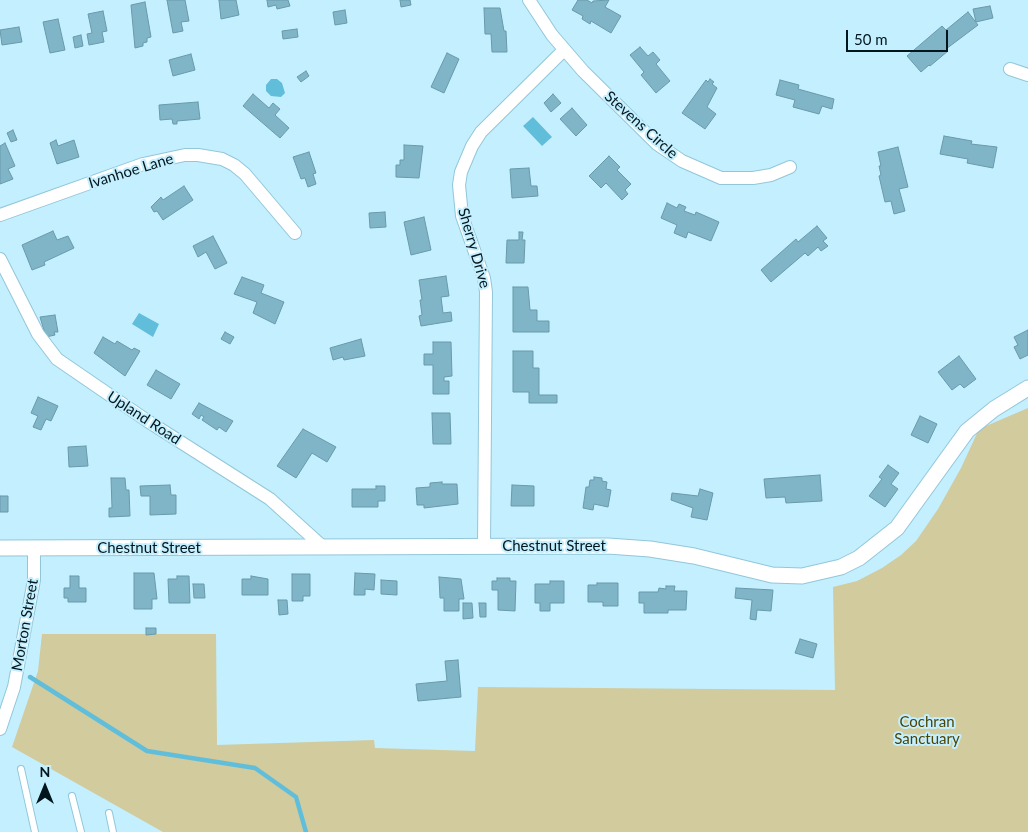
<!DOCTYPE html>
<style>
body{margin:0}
#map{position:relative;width:1028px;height:832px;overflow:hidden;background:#c4effe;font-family:Lato,sans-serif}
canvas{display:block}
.north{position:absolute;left:20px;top:762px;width:50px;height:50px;-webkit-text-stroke:4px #c4effe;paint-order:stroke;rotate:0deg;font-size:14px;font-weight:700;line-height:20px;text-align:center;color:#03161d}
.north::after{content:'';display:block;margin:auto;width:18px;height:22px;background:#03161d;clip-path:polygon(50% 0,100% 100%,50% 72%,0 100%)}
.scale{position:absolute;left:846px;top:30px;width:102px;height:22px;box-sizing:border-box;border:2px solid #03161d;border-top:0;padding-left:6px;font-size:15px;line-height:18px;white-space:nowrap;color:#03161d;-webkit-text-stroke:4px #c4effe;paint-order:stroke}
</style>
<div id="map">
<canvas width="1028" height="832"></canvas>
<div class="north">N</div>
<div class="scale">50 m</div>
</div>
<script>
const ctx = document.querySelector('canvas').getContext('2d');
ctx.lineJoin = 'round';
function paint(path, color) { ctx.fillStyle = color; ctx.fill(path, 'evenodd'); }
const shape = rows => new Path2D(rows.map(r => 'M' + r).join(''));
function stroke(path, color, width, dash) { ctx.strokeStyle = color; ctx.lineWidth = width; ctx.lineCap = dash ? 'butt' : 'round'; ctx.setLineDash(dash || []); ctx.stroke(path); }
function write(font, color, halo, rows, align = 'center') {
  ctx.font = font + ' Lato,sans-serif'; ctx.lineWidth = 4; ctx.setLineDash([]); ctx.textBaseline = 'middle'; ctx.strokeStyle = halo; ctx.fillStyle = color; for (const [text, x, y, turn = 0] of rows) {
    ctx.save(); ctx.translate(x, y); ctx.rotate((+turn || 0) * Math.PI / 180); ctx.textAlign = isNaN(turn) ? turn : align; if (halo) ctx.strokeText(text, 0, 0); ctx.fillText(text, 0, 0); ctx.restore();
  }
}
paint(shape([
 [1028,408,1028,832,163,832,12,747,38,671,42,634,216,634,217,745,374,740,375,748,475,751,478,687,835,690,833,587,857,581,882,568,901,555,916,541,938,509,961,468,979,429]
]), '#d1cb9d');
paint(shape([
 [271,79,277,79,282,83,285,93,281,97,271,96,266,91,266,85],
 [533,117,552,137,542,146,523,126],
 [139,313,159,324,153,337,132,324]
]), '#61bedb');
stroke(shape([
 [30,677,147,751,255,768,296,797,306,832]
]), '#61bedb', 4.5);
const building = shape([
 [167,0,185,0,189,21,181,22,183,31,173,33,167,0],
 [219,0,236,0,239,15,221,19,219,0],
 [267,0,288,0,290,6,277,9,276,5,268,7,267,0],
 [400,0,410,0,411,5,401,7,400,0],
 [578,0,587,0,592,3,593,1,609,0,605,7,621,16,611,33,591,21,590,24,582,19,583,16,572,10,578,0],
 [145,2,151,37,147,38,147,42,143,43,143,46,135,48,131,5,145,2],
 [990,6,993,18,976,22,973,9,990,6],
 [484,8,500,8,504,31,506,31,507,52,492,52,491,34,485,34,484,8],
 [345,10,347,23,335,25,333,12,345,10],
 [103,11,107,31,102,32,104,42,89,45,87,34,92,33,88,14,103,11],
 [968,12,978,25,946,49,948,51,930,66,929,65,921,72,907,56,942,26,946,30,968,12],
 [58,19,65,50,50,53,43,22,58,19],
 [19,27,22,42,2,45,0,30,19,27],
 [297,29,298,37,283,39,282,31,297,29],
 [81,35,83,46,75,48,73,37,81,35],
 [640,47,648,56,653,52,660,60,656,64,670,81,656,93,641,75,644,72,630,55,640,47],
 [447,53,459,59,444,93,431,87,447,53],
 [191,54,195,70,173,76,169,60,191,54],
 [306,71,309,76,301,82,297,77,306,71],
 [710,79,714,82,712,84,717,88,707,107,716,114,705,129,682,113,706,80,708,82,710,79],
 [780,80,799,85,798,89,834,99,832,109,822,106,819,114,793,107,795,100,776,95,780,80],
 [253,94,269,108,273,103,280,109,275,115,289,128,280,138,243,106,253,94],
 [553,94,561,103,551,112,544,103,553,94],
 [198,102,200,119,177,121,177,124,173,124,172,119,160,120,159,105,198,102],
 [572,108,587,125,576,136,560,119,572,108],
 [13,130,17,140,11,142,7,133,13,130],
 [944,136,972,141,971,144,997,147,993,168,967,163,968,159,940,154,944,136],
 [56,140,58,146,74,140,79,157,57,164,50,143,56,140],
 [5,143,15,166,8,169,13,179,0,184,0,146,5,143],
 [404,145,423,146,419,178,396,177,396,165,400,165,400,160,404,160,404,145],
 [898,147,908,187,899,189,905,211,894,214,891,201,885,202,879,176,881,175,879,166,881,166,878,152,898,147],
 [309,152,316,173,313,174,316,184,308,187,305,178,301,179,293,157,309,152],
 [609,156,620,167,617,170,631,184,625,190,628,194,622,200,606,183,601,188,589,176,609,156],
 [529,168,531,186,537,186,538,196,512,198,510,169,529,168],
 [184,186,193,200,163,220,157,211,154,212,151,207,161,197,163,200,184,186],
 [667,203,677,208,679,204,686,207,684,211,695,215,696,212,719,222,711,241,688,232,686,238,674,233,677,225,661,218,667,203],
 [385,212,386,227,370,228,369,213,385,212],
 [424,217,431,250,411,255,404,222,424,217],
 [817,226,827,238,823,241,828,246,821,251,818,247,808,256,805,253,771,282,761,270,796,239,798,242,817,226],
 [53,231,57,240,68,236,74,248,44,262,45,265,32,270,22,245,53,231],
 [519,232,523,232,522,240,525,240,524,263,506,263,507,240,519,240,519,232],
 [213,236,227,263,215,269,206,252,198,257,193,246,213,236],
 [446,276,449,296,441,297,443,313,451,312,452,321,421,326,419,316,422,315,420,300,422,300,419,280,446,276],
 [242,277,264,285,261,293,284,302,275,324,253,313,257,302,234,294,242,277],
 [513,287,528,287,530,310,537,310,537,321,549,321,549,332,513,332,513,287],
 [55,315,58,332,54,332,55,335,46,337,40,317,55,315],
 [1028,330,1028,355,1020,359,1014,347,1018,345,1014,337,1028,330],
 [225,332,234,337,230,344,221,339,225,332],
 [103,337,115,344,117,341,132,350,134,348,140,351,125,376,94,353,103,337],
 [361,339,365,356,344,360,343,357,333,360,330,348,361,339],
 [433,342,451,342,452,376,444,377,444,381,449,381,449,394,433,394,433,365,424,365,424,354,433,354,433,342],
 [513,351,533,351,533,368,539,368,539,395,557,395,557,403,529,403,529,392,513,392,513,351],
 [959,356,976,379,964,388,960,384,952,390,938,372,959,356],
 [156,370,180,384,171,399,147,385,156,370],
 [38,397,58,406,51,421,46,419,41,430,33,427,38,416,31,413,38,397],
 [199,403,233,421,226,432,219,427,217,430,202,420,204,417,201,415,199,419,192,414,199,403],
 [432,413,450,413,451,444,433,444,432,413],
 [920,416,937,424,928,443,911,435,920,416],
 [303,429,336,447,327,462,312,453,296,478,277,466,303,429],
 [86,446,88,466,69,467,68,447,86,446],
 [888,465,899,473,891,484,898,489,885,507,869,496,882,479,879,477,888,465],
 [820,475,822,501,786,503,785,497,766,498,764,479,820,475],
 [594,477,602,478,602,481,607,482,606,489,611,490,608,507,594,504,593,510,583,508,586,487,589,487,590,480,594,480,594,477],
 [111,478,125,478,126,490,129,490,130,516,109,517,109,508,112,508,111,478],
 [442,482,442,484,457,484,458,504,424,508,424,505,417,505,416,488,430,487,430,483,442,482],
 [170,485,171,495,176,495,176,514,150,515,150,496,141,496,140,486,170,485],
 [512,485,534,486,534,506,511,506,512,485],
 [376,486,385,486,385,501,378,501,378,507,352,507,352,489,376,489,376,486],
 [700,489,713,493,707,520,691,517,693,508,671,500,672,493,698,496,700,489],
 [0,496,8,496,8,512,0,512,0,496],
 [134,573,154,573,157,599,152,599,152,609,134,609,134,573],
 [355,573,375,574,374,590,365,589,365,595,354,595,355,573],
 [292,574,310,574,310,596,303,596,303,601,292,601,292,574],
 [70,576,79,576,79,588,86,588,86,602,68,602,68,598,64,598,64,588,70,588,70,576],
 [177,576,189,576,190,603,169,603,168,579,177,579,177,576],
 [251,576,268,579,268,595,242,595,242,579,251,579,251,576],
 [439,577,461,579,464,599,459,599,459,611,444,611,444,598,440,598,439,577],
 [497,578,510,578,510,581,516,581,515,611,498,610,498,590,492,590,492,581,497,581,497,578],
 [381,580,397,581,397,595,381,594,381,580],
 [550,581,564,581,564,603,550,603,550,611,540,611,540,603,535,603,535,584,550,584,550,581],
 [597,583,618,583,618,606,603,606,603,602,588,602,588,585,597,585,597,583],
 [193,584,204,584,205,598,194,598,193,584],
 [666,586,675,586,674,591,687,591,686,610,668,610,668,613,644,613,644,603,639,603,639,592,658,592,659,588,666,589,666,586],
 [736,588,773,590,771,611,757,610,756,620,750,619,752,600,735,598,736,588],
 [278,600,287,600,288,614,279,615,278,600],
 [463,603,472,603,473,618,463,619,463,603],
 [479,603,486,603,486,617,480,617,479,603],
 [146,628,156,628,156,634,146,635,146,628],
 [800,639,817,644,813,658,795,653,800,639],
 [458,660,461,697,418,701,416,684,447,681,445,661,458,660]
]);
paint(building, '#80b5c7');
stroke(building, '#679aac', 1);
const service = shape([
 [21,769,35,832],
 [72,796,81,832],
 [109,813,113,832]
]);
const minor = shape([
 [529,0,552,35,583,71,657,144,682,161,721,178,753,178,771,175,790,167],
 [1010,69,1028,75],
 [0,215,143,164,185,155,198,155,222,159,234,165,245,174,295,233],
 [0,259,38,334,57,359,146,420,270,499,323,547],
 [484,546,486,292,484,278,462,216,459,185,461,172,472,146,481,132,564,50],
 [0,729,14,687,34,580,34,548]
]);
const tertiary = shape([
 [0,548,608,546,650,549,694,556,772,575,802,576,841,567,859,558,897,528,967,431,994,409,1028,388]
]);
stroke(service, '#92c7d9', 8);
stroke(minor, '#92c7d9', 14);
stroke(tertiary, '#92c7d9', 17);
stroke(service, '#fff', 6);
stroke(minor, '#fff', 12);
stroke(tertiary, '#fff', 15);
write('15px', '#03161d', '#c4effe', [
 ["Stevens Circle",641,125,42],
 ["Ivanhoe Lane",131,171,-17],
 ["Sherry Drive",474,248,74],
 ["Upland Road",144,418,33],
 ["Chestnut Street",554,546],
 ["Chestnut Street",149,548],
 ["Morton Street",25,625,-80]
]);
write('15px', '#4c4406', '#c4effe', [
 ["Cochran",927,722],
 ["Sanctuary",927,739]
]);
</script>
